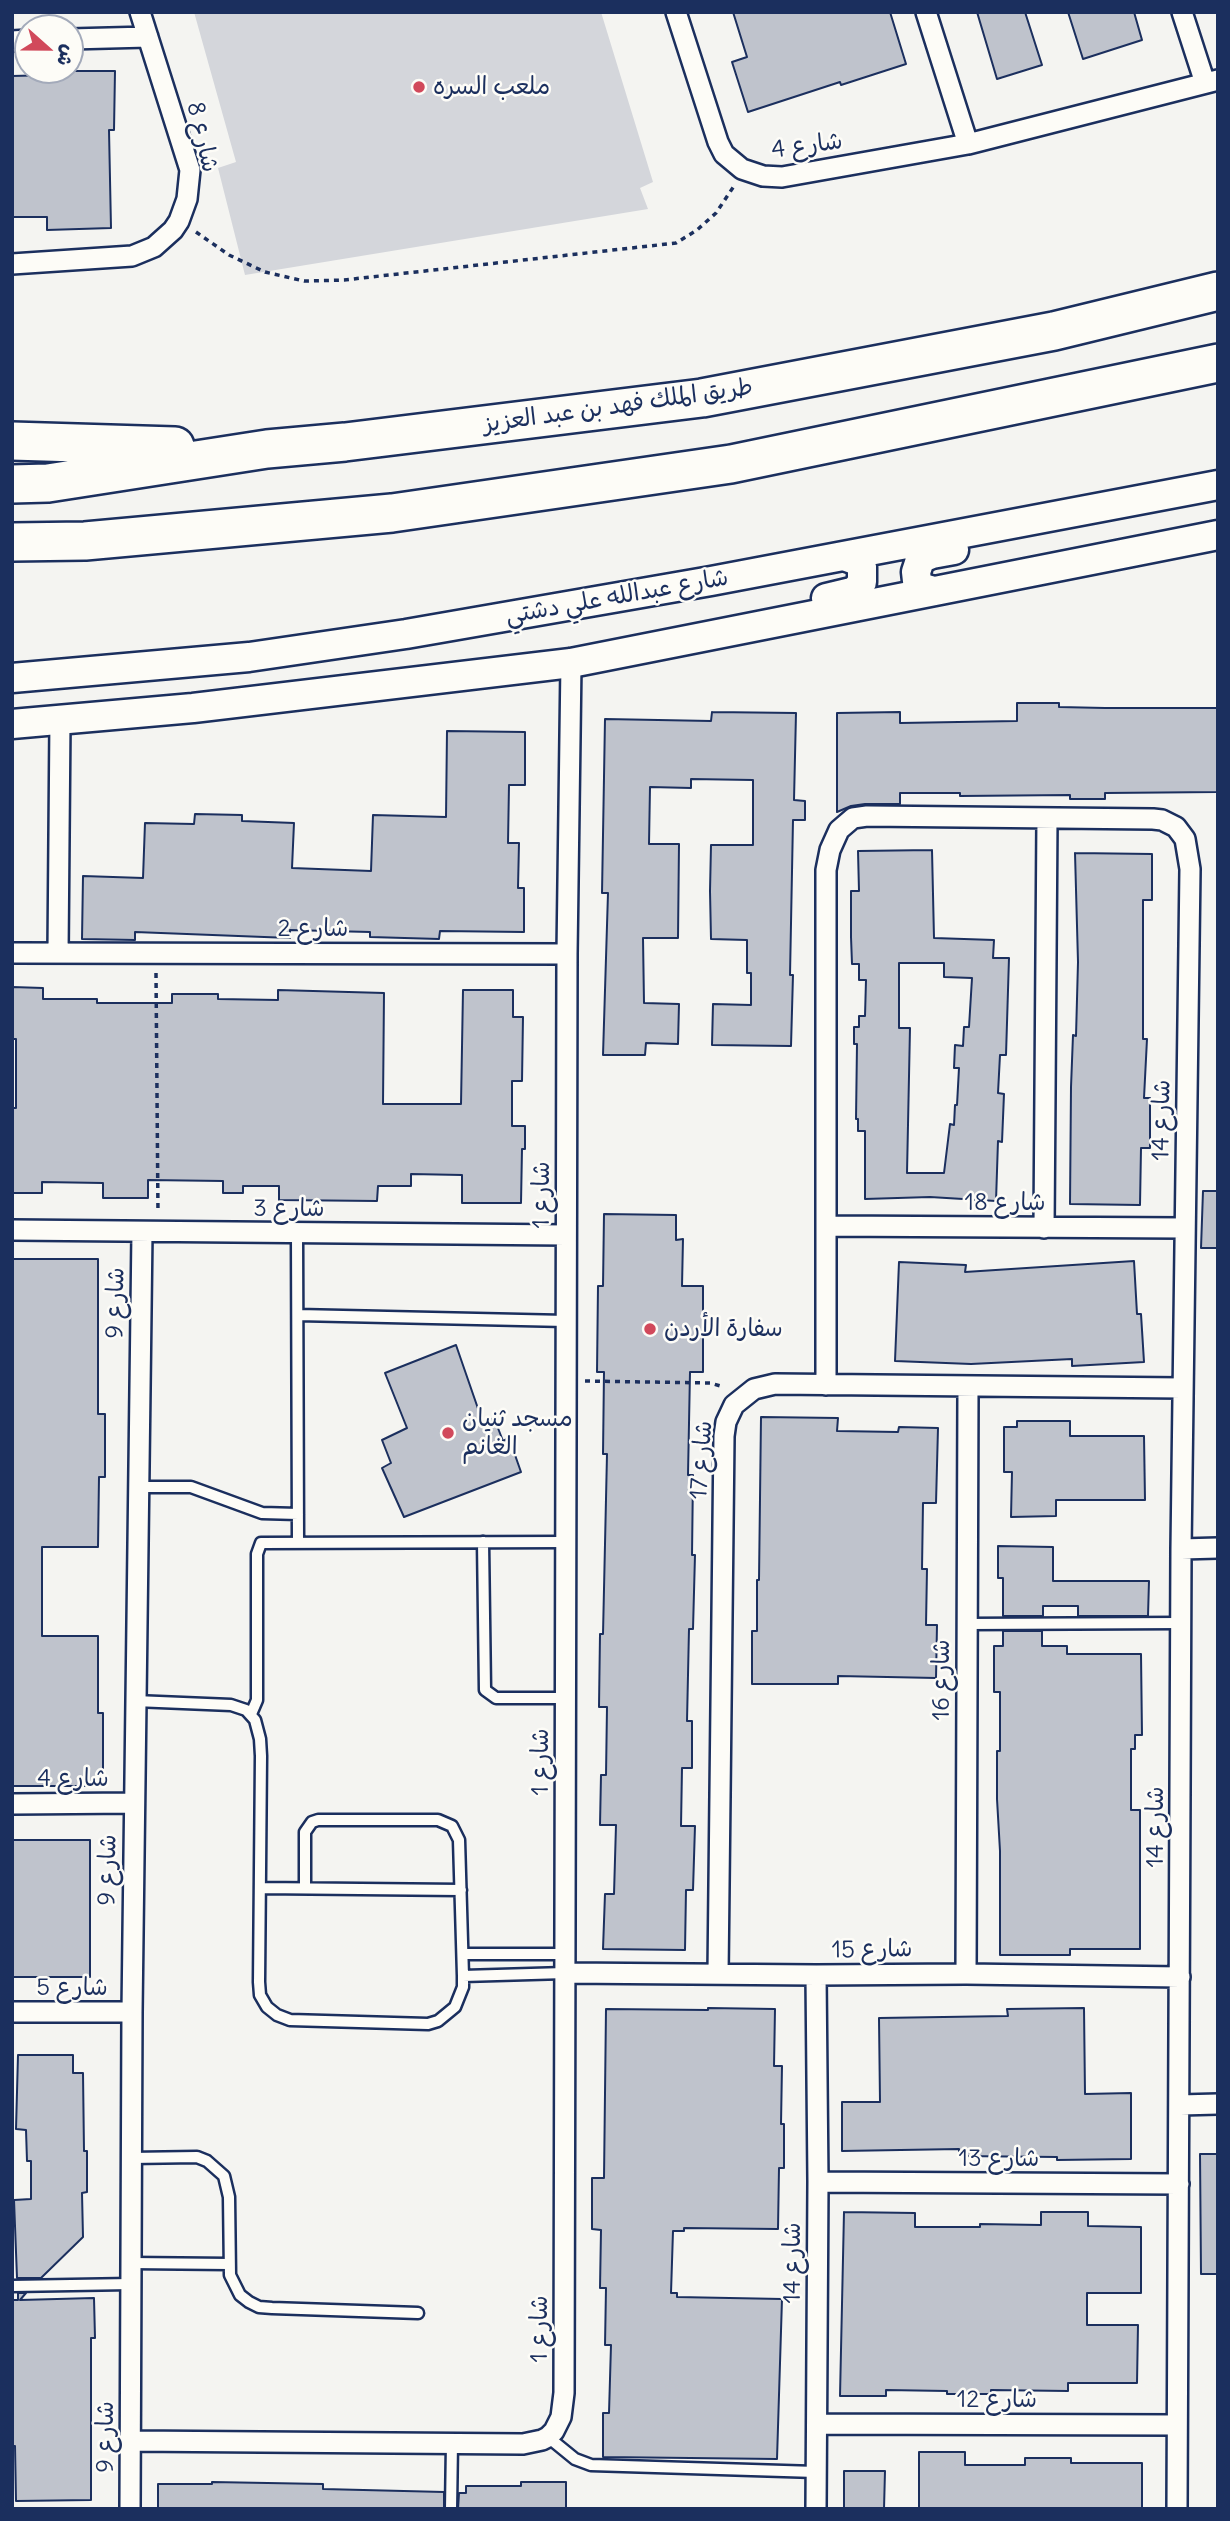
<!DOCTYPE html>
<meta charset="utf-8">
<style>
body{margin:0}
#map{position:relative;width:1230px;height:2521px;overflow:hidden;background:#f4f4f1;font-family:Delius,"Playpen Sans Arabic",sans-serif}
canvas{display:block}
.frame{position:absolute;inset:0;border:14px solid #1b2f5e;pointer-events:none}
.north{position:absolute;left:14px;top:14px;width:70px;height:70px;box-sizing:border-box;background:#fdfcf7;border:2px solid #a3aaba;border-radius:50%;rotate:111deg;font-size:19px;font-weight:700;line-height:28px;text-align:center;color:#1b2f5e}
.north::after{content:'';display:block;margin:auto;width:24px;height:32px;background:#d1495b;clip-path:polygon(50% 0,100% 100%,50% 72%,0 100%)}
</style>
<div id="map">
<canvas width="1230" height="2521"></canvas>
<div class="frame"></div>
<div class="north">ش</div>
</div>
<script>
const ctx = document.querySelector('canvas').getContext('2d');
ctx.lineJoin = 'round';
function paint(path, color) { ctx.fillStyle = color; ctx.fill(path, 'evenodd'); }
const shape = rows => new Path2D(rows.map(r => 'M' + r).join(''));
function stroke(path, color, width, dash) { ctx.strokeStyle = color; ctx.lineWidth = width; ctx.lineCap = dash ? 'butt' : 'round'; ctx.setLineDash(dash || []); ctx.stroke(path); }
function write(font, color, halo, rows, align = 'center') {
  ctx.font = font + ' Delius,"Playpen Sans Arabic",sans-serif'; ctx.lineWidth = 5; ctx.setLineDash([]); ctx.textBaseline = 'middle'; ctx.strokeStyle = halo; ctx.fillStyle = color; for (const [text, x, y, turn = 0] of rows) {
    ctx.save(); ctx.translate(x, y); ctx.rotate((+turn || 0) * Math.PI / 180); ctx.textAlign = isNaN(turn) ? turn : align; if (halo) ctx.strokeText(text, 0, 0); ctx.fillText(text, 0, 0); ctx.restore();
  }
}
paint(shape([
 [194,12,601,12,653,182,640,188,648,209,245,275,218,168,236,162]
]), '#d4d6db');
const building = shape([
 [733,12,890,12,906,64,841,85,840,82,748,112,732,62,747,57,733,12],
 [977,12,1025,12,1042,65,997,79,977,12],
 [1068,12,1134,12,1142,40,1083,59,1068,12],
 [52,71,115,71,114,130,109,130,111,228,47,230,47,217,12,217,12,76,52,75,52,71],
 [1017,703,1059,703,1059,707,1105,708,1218,708,1218,792,1105,793,1105,799,1070,799,1070,795,960,796,960,793,900,793,900,804,865,804,851,806,837,812,837,713,900,712,900,723,1017,721,1017,703],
 [712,712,796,713,794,800,805,801,805,820,793,820,790,975,793,975,791,1046,712,1045,713,1004,751,1005,751,973,747,973,747,940,711,939,710,891,711,845,753,845,753,780,691,779,691,788,650,787,649,844,679,844,678,938,643,938,644,1003,679,1004,678,1044,646,1043,645,1055,603,1055,608,893,602,893,605,719,711,721,712,712],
 [447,731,525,732,525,785,509,785,508,843,519,843,518,888,524,888,524,932,440,931,439,939,370,937,370,932,290,930,290,938,135,932,135,940,82,939,83,876,143,878,145,823,194,824,195,814,242,815,242,821,294,823,292,868,371,871,373,815,446,817,447,731],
 [932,850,934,938,994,940,993,958,1009,958,1006,1055,1000,1055,998,1093,1004,1094,1002,1142,998,1141,996,1201,930,1197,865,1199,865,1131,858,1131,858,1119,856,1119,857,1044,854,1044,854,1027,859,1027,859,1016,865,1016,866,980,859,980,859,964,852,964,851,937,851,891,859,891,858,851,932,850],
 [899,963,944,963,944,977,972,978,969,1027,964,1027,963,1046,955,1045,954,1068,959,1068,957,1105,955,1105,954,1125,950,1124,944,1173,907,1173,910,1028,899,1028,899,963],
 [1075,853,1152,854,1152,900,1143,900,1143,1039,1147,1039,1144,1098,1150,1098,1150,1148,1141,1148,1140,1205,1070,1204,1071,1087,1073,1035,1076,1036,1078,962,1075,853],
 [12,987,43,988,43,999,97,999,97,1003,172,1003,172,994,218,994,218,999,278,1000,278,990,384,993,383,1104,461,1104,463,990,513,990,513,1017,523,1017,522,1081,512,1081,512,1126,525,1126,525,1149,522,1149,521,1203,462,1203,462,1175,411,1174,411,1186,378,1186,377,1201,279,1200,279,1186,243,1186,243,1193,223,1193,223,1181,148,1180,148,1198,103,1198,103,1183,42,1182,42,1193,12,1193,12,1108,16,1108,16,1039,12,1039,12,987],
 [1203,1191,1218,1191,1218,1248,1201,1248,1203,1191],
 [604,1214,676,1215,676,1240,683,1239,682,1286,703,1286,703,1372,690,1372,688,1475,693,1475,692,1555,695,1555,693,1629,689,1629,687,1721,692,1721,692,1768,682,1768,681,1826,695,1826,693,1890,686,1890,685,1950,603,1949,605,1894,614,1894,616,1825,600,1825,601,1775,606,1775,607,1707,599,1707,600,1634,603,1634,607,1454,603,1454,604,1372,597,1372,598,1286,603,1286,604,1214],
 [12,1259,98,1259,98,1414,105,1414,105,1477,99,1477,98,1547,42,1547,42,1636,98,1636,98,1713,103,1713,103,1786,12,1786,12,1259],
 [1134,1261,1137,1314,1141,1314,1144,1362,1072,1366,1072,1359,971,1364,895,1361,899,1262,966,1265,965,1272,1134,1261],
 [456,1345,483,1423,494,1418,503,1441,509,1438,521,1472,404,1517,382,1468,391,1463,382,1440,407,1428,385,1373,456,1345],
 [761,1417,838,1418,837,1431,898,1432,899,1427,938,1428,936,1503,923,1503,922,1569,927,1569,926,1625,937,1625,936,1678,838,1676,838,1684,752,1684,752,1631,757,1631,757,1580,759,1580,761,1417],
 [1017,1421,1070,1421,1070,1436,1144,1436,1145,1500,1056,1500,1056,1516,1011,1517,1012,1472,1004,1472,1004,1427,1017,1427,1017,1421],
 [998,1546,1053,1547,1053,1581,1149,1581,1148,1616,1078,1616,1078,1606,1043,1606,1043,1616,1003,1616,1003,1578,998,1578,998,1546],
 [1003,1631,1042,1631,1042,1646,1067,1646,1067,1654,1141,1654,1142,1735,1135,1735,1135,1749,1131,1749,1131,1810,1140,1810,1140,1949,1070,1949,1070,1955,1000,1955,1000,1851,997,1799,997,1751,1000,1751,1000,1692,994,1692,994,1646,1003,1646,1003,1631],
 [12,1840,90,1840,90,1977,12,1977,12,1840],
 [708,2008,775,2009,774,2066,782,2066,781,2124,784,2124,784,2168,779,2168,778,2229,684,2228,684,2231,673,2231,671,2293,677,2293,677,2297,782,2299,777,2459,603,2457,603,2413,609,2413,611,2345,605,2345,606,2288,600,2288,601,2230,592,2229,592,2178,604,2178,606,2009,708,2010,708,2008],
 [1084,2008,1085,2094,1131,2093,1131,2159,1057,2160,1057,2157,959,2156,959,2149,842,2151,842,2102,880,2102,879,2018,1008,2016,1007,2009,1084,2008],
 [18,2055,73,2055,73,2073,83,2073,84,2151,87,2151,87,2192,82,2193,83,2237,41,2278,17,2278,14,2200,31,2199,31,2161,27,2161,26,2130,16,2129,18,2055],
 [1200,2154,1218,2154,1218,2274,1201,2274,1200,2154],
 [844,2212,915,2213,915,2227,980,2227,980,2224,1041,2225,1041,2212,1088,2212,1088,2226,1141,2227,1141,2293,1087,2293,1087,2325,1138,2325,1137,2383,1068,2383,1068,2391,991,2390,991,2394,947,2394,947,2391,886,2390,886,2396,840,2396,844,2212],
 [18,2293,26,2293,20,2300,94,2298,95,2338,91,2338,91,2500,16,2501,15,2446,12,2446,12,2300,18,2300,18,2293],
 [919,2452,965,2452,965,2465,1025,2465,1025,2458,1071,2458,1071,2463,1142,2463,1142,2509,919,2509,919,2452],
 [844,2471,885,2471,884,2509,844,2509,844,2471],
 [212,2482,323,2484,323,2489,444,2492,444,2509,158,2509,158,2484,212,2484,212,2482],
 [521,2482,566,2482,566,2509,458,2509,459,2493,466,2493,466,2486,521,2486,521,2482]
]);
paint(building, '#bfc3cc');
stroke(building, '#1b2f5e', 2);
const lane = shape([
 [297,1233,298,1542],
 [298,1315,566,1321],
 [138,1487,191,1487,262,1513,298,1514],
 [483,1542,485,1690,496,1698,565,1698],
 [967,1624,1181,1623],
 [135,1701,231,1705,246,1710,255,1720,260,1739,261,1756,259,1982,260,1995,267,2007,277,2015,290,2020,428,2024,438,2021,455,2007,463,1987,463,1976,459,1840,452,1826,438,1820,318,1820,312,1822,305,1832,305,1888],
 [251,1714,257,1700,257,1554,261,1543,566,1542],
 [260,1888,461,1890],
 [463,1954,565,1954],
 [463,1976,565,1973],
 [131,2158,197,2157,207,2161,224,2176,229,2197,230,2275,240,2295,249,2302,259,2307,272,2308,418,2313],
 [131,2263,229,2264],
 [12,2286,131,2284],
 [548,2437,575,2459,591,2465,816,2472],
 [451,2509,452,2443]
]);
const street = shape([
 [676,12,718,142,724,154,742,169,763,176,782,177,968,144,1218,80],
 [926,12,968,144],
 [1182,12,1205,83],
 [70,39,148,37],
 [12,41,28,40],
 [12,264,132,256,154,247,173,230,179,221,187,199,190,170,140,12],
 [12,953,567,954],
 [58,953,60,720],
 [826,1226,1184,1228],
 [1044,1228,1047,818],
 [12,1230,566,1235],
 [826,1385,826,870,830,850,839,830,853,818,867,816,1153,819,1162,820,1176,827,1185,839,1190,869,1181,1549,1177,2509],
 [1181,1549,1218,1548],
 [12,1804,134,1803],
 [565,1973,816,1975,966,1974,1180,1977],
 [718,1974,724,1436,726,1422,734,1405,754,1389,775,1384,1182,1388],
 [966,1974,968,1388],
 [816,1975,818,2182,816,2509],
 [12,2012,132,2012],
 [1180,2105,1218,2104],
 [818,2182,1179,2184],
 [817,2424,1177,2425],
 [130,2441,523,2444,542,2440,548,2437,554,2431,561,2417,564,2393,567,954,571,663],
 [130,2509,132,2012,142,1232]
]);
const secondary = shape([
 [934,591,923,588,917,581,916,572,919,563,922,558,932,554,954,550],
 [826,598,855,591,862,582,862,566,858,561,844,556],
 [12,678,249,657,406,634,711,581,1218,485],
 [12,724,193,708,571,663,1218,535]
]);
const highway = shape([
 [12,441,175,446],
 [12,484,48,483,267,449,345,442,702,398,1054,331,1218,291],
 [12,542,85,541,392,513,731,464,1218,363]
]);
stroke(lane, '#1b2f5e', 15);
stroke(street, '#1b2f5e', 24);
stroke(secondary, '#1b2f5e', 33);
stroke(highway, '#1b2f5e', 42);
stroke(shape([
 [196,232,229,255,265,272,304,281,344,280,676,243,697,230,716,213,734,186],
 [156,973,158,1213],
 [585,1381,710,1383,724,1387]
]), '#1b2f5e', 3.5, [5, 5]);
stroke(lane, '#fdfcf7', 10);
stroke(street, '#fdfcf7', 19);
stroke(secondary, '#fdfcf7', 28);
stroke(highway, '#fdfcf7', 37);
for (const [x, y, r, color] of [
 [419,87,7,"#d1495b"],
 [650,1329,7,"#d1495b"],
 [448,1433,7,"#d1495b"]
]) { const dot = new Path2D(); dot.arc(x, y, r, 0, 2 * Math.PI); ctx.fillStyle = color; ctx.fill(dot); stroke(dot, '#fdfcf7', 2.5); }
write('24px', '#1b2f5e', '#fdfcf7', [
 ["ملعب السره",433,87],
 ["سفارة الأردن",664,1329],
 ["مسجد ثنيان",462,1419],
 ["الغانم",462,1447]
], 'left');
write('24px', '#1b2f5e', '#fdfcf7', [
 ["شارع 8",202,137,77],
 ["شارع 4",807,146,-8],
 ["طريق الملك فهد بن عبد العزيز",618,406,-8],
 ["شارع عبدالله علي دشتي",617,597,-10],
 ["شارع 2",313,929],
 ["شارع 14",1162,1120,-89],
 ["شارع 1",542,1195,-90],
 ["شارع 18",1005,1203],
 ["شارع 3",289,1209],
 ["شارع 9",116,1303,-89],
 ["شارع 17",702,1460,-86],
 ["شارع 16",942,1680,-90],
 ["شارع 1",541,1762,-90],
 ["شارع 4",73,1779],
 ["شارع 14",1156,1827,-90],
 ["شارع 9",108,1870,-89],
 ["شارع 15",872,1950,-1],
 ["شارع 5",72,1988],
 ["شارع 13",999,2159],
 ["شارع 14",793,2263,-90],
 ["شارع 1",540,2329,-90],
 ["شارع 12",997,2400],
 ["شارع 9",106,2437,-90]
]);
</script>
